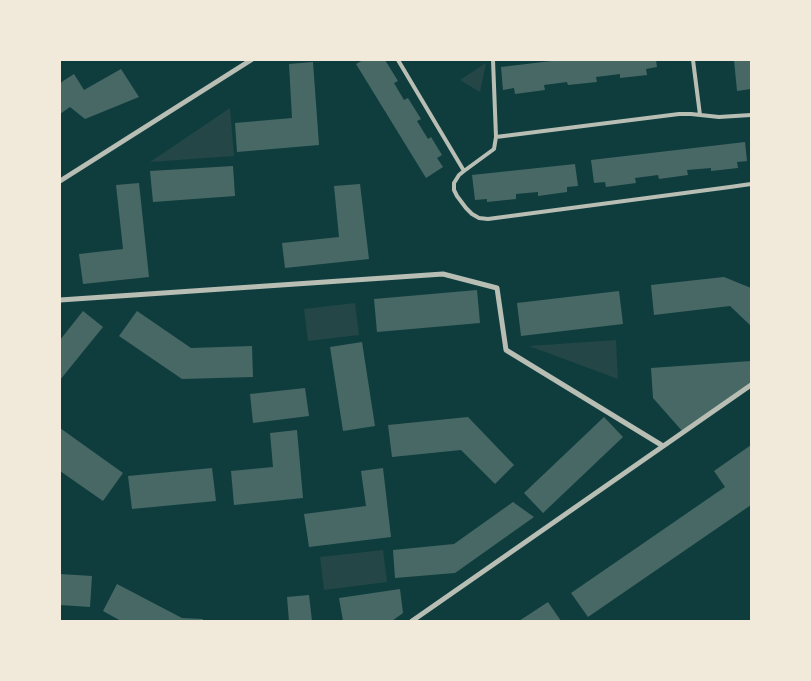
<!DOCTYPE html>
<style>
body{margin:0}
#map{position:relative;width:811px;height:681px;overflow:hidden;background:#0f3d3e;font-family:"PT Sans Narrow",sans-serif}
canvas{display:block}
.frame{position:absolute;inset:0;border:61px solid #f1e9da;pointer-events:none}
</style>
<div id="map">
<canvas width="811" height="681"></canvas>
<div class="frame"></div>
</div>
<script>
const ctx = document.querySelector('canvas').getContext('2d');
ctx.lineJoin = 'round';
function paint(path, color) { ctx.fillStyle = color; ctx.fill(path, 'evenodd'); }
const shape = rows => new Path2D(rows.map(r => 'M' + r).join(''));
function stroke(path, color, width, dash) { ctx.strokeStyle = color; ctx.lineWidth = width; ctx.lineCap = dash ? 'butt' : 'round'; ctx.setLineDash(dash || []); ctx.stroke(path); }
paint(shape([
 [486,63,480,92,460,80],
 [230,108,234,156,150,162],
 [355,303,359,335,308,341,304,309],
 [616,340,618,379,529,346],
 [383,550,387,582,324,590,320,557]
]), '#244646');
paint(shape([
 [363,60,385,60,398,81,394,83,404,100,408,98,421,119,417,121,428,139,431,137,442,155,437,158,443,167,426,178,356,64],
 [560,60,656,60,657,67,646,69,647,75,620,78,620,74,596,77,597,82,568,85,567,82,544,85,545,90,515,94,514,88,503,90,501,67],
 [734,60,751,60,751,89,737,91],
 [313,62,319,145,237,152,235,123,292,118,289,64],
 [121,69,139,97,85,119,70,107,60,114,60,84,63,81,74,74,84,90],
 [745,142,747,161,737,162,738,168,711,171,711,168,687,170,688,175,659,179,658,175,635,178,636,183,606,187,605,182,594,183,591,160],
 [575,164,578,186,567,187,567,192,538,196,538,192,516,194,516,199,487,202,487,199,475,200,472,175],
 [233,166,235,196,153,202,150,171],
 [139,183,149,277,83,284,79,254,123,249,116,185],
 [360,184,369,259,285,268,282,243,339,237,334,186],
 [724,277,751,288,751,326,730,306,654,315,651,285],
 [477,290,480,323,377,332,374,299],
 [619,291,623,324,521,336,517,303],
 [83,311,103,327,60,380,60,340],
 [137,311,191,348,252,346,253,377,182,379,119,336],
 [362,342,375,426,343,431,330,347],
 [751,361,751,385,683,432,653,398,651,368],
 [305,388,309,416,253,423,250,394],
 [468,417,514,465,495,484,461,450,392,457,388,425],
 [604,417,623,437,543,513,524,493],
 [60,428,123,473,103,501,60,471],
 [297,430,303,498,234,505,231,471,273,467,270,433],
 [751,445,751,505,588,617,571,593,725,487,714,471],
 [212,468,216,501,132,509,128,476],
 [383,468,391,537,309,547,304,514,366,506,361,471],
 [513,502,534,517,455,573,395,578,393,550,454,544],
 [60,574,92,576,90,607,60,605],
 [117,584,182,618,203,619,203,621,121,621,103,611],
 [400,589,403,613,392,621,343,621,339,598],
 [309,595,312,621,289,621,287,597],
 [548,602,561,621,519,621]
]), '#486865');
stroke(shape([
 [398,60,464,171],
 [493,60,496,137,494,149,464,171,459,175,454,183,454,190,457,196,466,208,472,214,479,218,488,219,730,187,751,184],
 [693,60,700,115],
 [496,137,679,114,691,114,719,117,751,115]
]), '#b8beb3', 4);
stroke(shape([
 [60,181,251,60],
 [60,300,443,274,497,288,506,350,663,446],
 [412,621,751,385]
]), '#b8beb3', 5);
</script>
